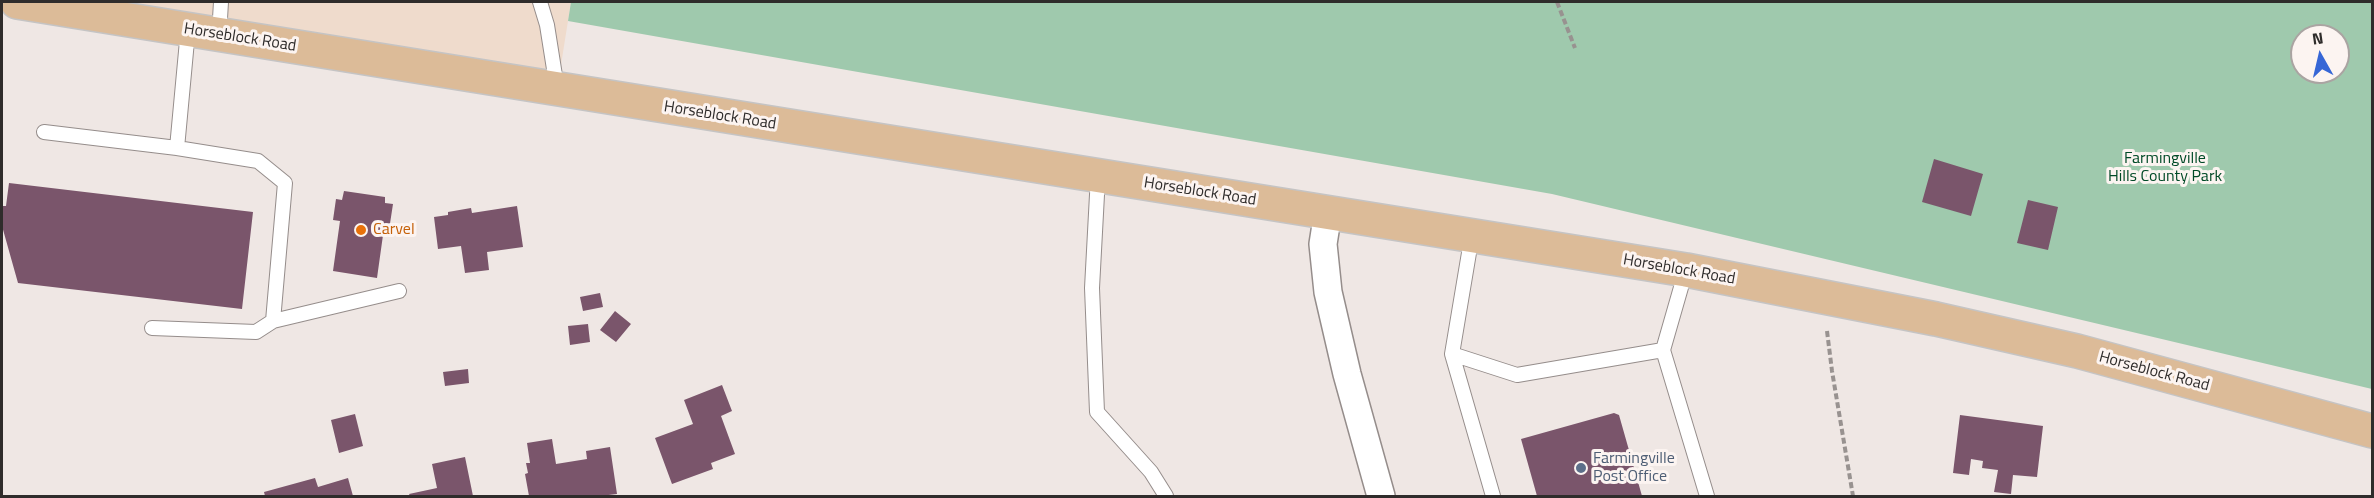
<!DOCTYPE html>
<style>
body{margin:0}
#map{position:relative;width:2374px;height:498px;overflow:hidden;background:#efe7e4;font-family:"Titillium Web",sans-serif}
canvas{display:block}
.frame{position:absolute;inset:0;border:3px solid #2f2c2b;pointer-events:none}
.north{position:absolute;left:2290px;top:24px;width:60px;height:60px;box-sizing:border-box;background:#fcf4f1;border:2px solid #aaa4a2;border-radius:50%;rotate:352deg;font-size:16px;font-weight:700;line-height:24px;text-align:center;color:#2f2c2b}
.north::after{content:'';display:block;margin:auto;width:21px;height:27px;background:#3666d6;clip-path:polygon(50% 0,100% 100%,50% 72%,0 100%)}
</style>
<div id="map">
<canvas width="2374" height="498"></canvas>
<div class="frame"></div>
<div class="north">N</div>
</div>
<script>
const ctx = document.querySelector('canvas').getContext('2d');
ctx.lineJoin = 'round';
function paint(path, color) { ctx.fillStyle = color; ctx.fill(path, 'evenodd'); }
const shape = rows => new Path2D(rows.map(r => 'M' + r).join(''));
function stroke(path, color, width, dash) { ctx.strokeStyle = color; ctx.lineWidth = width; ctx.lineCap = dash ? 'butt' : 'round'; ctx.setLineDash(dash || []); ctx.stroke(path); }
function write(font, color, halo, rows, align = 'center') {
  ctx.font = font + ' "Titillium Web",sans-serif'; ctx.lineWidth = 6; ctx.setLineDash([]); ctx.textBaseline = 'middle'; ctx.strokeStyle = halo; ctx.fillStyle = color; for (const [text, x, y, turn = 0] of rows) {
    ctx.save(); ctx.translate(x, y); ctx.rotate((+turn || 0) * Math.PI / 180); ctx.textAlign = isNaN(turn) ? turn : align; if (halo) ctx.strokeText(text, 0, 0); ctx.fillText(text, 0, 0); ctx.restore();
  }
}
paint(shape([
 [17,2,571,2,557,90]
]), '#efdbcc');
paint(shape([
 [571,2,2372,2,2372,389,1552,194,568,21],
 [2302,36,2338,36,2338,72,2302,72]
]), '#9fc9ad');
paint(shape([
 [1934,159,1983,174,1971,216,1922,202],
 [9,183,253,212,242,309,18,283,2,226,2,206,6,206],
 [344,191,385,197,385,203,393,204,389,230,384,228,377,278,333,271,340,221,333,220,336,199,342,200],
 [2028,200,2058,207,2048,250,2017,243],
 [517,206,523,247,487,252,489,270,465,273,461,246,438,249,434,217,448,215,448,212,471,208,472,213],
 [600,293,603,307,583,311,580,297],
 [615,311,631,324,616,342,600,330],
 [588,324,590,342,570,345,568,326],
 [468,369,469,383,445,386,443,372],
 [722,385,732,411,721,416,735,454,711,463,713,469,672,484,655,438,693,424,684,400],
 [1614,413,1619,415,1642,496,1537,496,1521,439],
 [355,414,363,446,339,453,331,420],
 [1960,415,2043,426,2037,477,2013,475,2011,494,1994,492,1998,470,1982,468,1983,461,1971,459,1969,475,1953,473],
 [552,439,556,464,587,459,586,451,610,447,617,494,600,496,529,496,525,474,528,473,526,463,530,463,527,443],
 [465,457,473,496,410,496,409,494,437,488,432,464],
 [315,478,318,487,348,478,353,496,265,496,264,492]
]), '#7a556b');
const lane = shape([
 [540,2,547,25,557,88],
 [219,35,221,2],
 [44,132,177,148],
 [1098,176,1092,288,1097,412,1151,472,1166,496],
 [1472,235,1452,354,1493,496],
 [1686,270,1663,350,1707,496],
 [273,321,399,291],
 [152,328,256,332,273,321,285,183,258,161,177,148,188,30],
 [1452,354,1517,375,1663,350]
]);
const street = shape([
 [1328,212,1323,244,1328,292,1347,374,1381,496]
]);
const primary = shape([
 [17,2,1686,270,1936,319,2077,351,2372,431]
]);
stroke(lane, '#958d8b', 16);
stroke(street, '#958d8b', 30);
stroke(primary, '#c5c4c4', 36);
stroke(shape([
 [1557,2,1575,48],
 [1827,331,1832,371,1853,496]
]), '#989290', 4, [6, 3]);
stroke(lane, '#fff', 14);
stroke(street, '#fff', 27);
stroke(primary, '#dcbb98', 33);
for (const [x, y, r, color] of [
 [361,230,6,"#e8710a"],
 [1581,468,6,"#5c6f8a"]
]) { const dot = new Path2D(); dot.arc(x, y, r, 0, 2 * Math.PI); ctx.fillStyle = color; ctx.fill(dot); stroke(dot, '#fcf4f1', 2); }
write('16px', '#2f2c2b', '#fcf4f1', [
 ["Horseblock Road",240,38,9],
 ["Horseblock Road",720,116,9],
 ["Horseblock Road",1200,192,9],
 ["Horseblock Road",1679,270,10],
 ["Horseblock Road",2154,372,15]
]);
write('16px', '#004a27', '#fcf4f1', [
 ["Farmingville",2165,159],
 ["Hills County Park",2165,177]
]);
write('16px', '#c56008', '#fcf4f1', [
 ["Carvel",373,230]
], 'left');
write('16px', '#4e5e75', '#fcf4f1', [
 ["Farmingville",1593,459],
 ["Post Office",1593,477]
], 'left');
</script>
